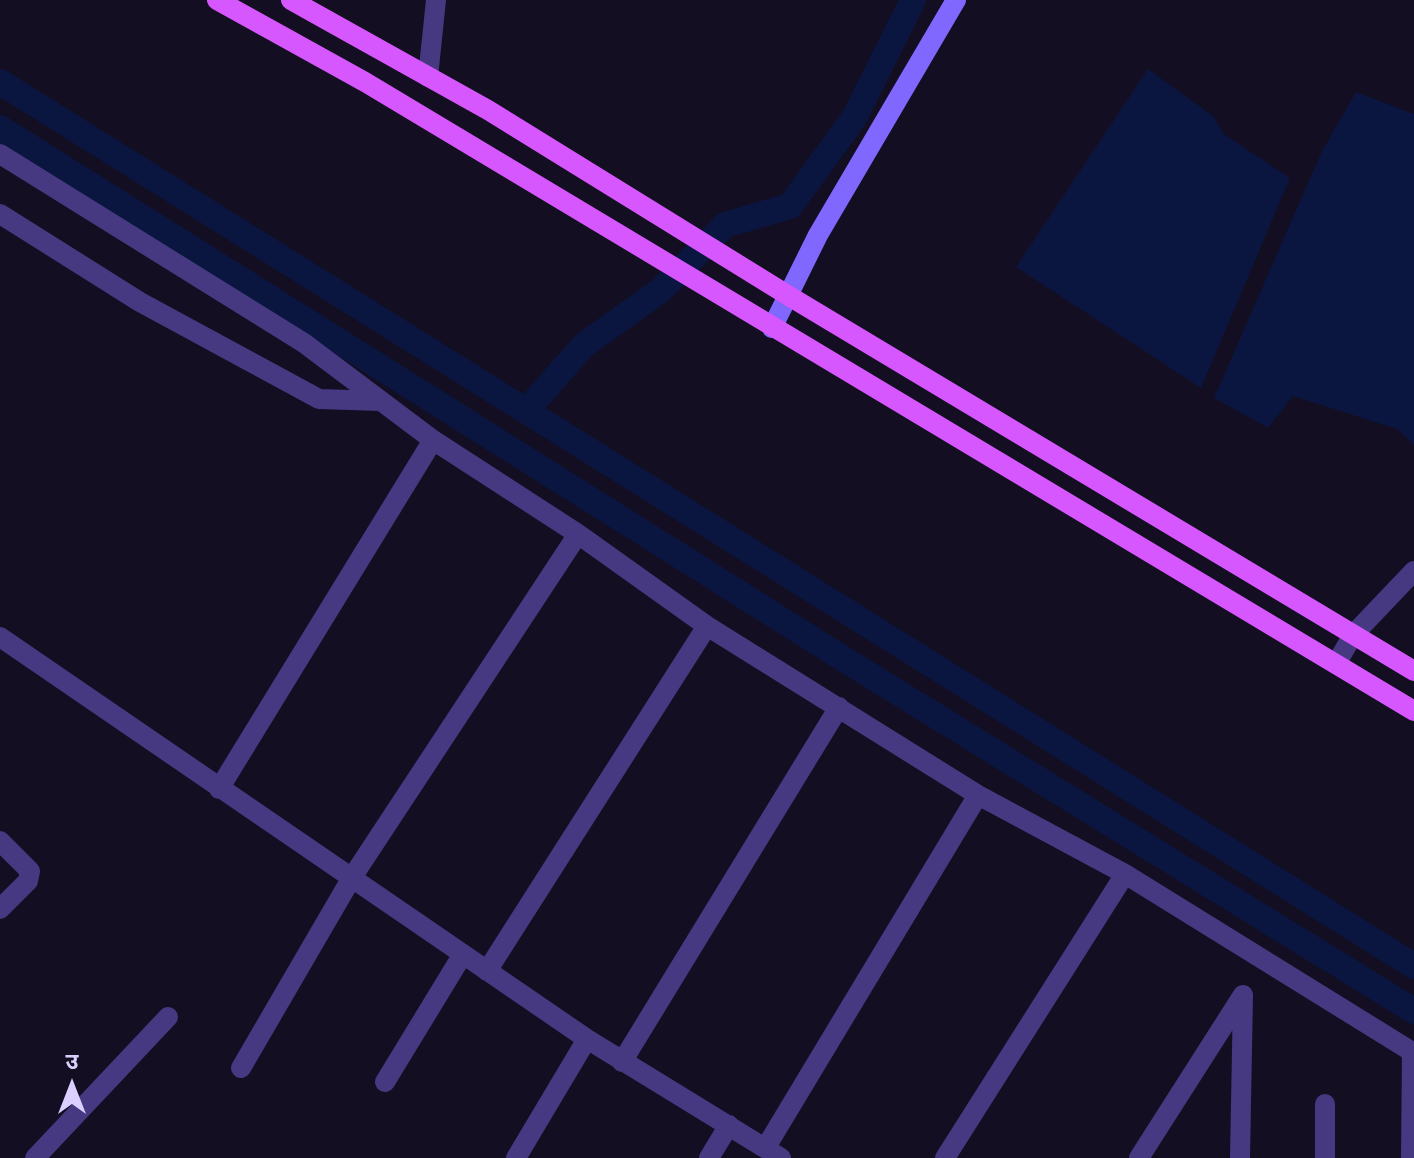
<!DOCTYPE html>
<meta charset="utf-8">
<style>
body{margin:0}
#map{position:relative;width:1414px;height:1158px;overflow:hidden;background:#140e22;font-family:"Nunito Sans","Noto Sans Devanagari",sans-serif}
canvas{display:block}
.north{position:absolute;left:32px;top:1046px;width:80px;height:80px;-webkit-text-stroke:6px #140e22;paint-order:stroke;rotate:0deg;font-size:22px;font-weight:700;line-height:32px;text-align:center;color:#dbcfff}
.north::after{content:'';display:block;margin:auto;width:28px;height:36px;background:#dbcfff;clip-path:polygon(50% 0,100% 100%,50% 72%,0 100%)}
</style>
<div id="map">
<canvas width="1414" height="1158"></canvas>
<div class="north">उ</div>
</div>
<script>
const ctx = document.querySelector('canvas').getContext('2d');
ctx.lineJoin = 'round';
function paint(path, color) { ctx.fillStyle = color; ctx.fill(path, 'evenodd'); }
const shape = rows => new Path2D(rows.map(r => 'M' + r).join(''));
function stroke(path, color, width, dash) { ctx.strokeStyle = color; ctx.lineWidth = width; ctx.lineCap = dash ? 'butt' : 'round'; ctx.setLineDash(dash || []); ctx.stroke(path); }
paint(shape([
 [1148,69,1213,116,1224,134,1290,178,1201,388,1016,267],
 [1356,92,1414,114,1414,445,1397,429,1293,396,1268,428,1214,398,1322,151]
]), '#0a163f');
stroke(shape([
 [0,82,1414,966],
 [0,128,847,661,1414,1011],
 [526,411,584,345,661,290,725,225,790,206,854,118,913,0]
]), '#0a163f', 26);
stroke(shape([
 [428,77,436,0],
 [0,154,304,343,433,440,578,534,707,626,978,795,1125,874,1414,1053],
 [0,214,140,302,319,399,381,401],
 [0,637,587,1039,781,1158],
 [1336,664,1353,635,1414,571],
 [219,789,433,440],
 [0,841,30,871,28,881,0,909],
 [487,971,707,626],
 [622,1062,839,707],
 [241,1068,351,879,578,534],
 [385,1082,463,954],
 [766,1147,978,795],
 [35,1158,168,1017],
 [516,1158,587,1039],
 [709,1158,729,1125],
 [945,1158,1125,874],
 [1139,1158,1243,995],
 [1240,1158,1243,995],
 [1325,1158,1325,1104],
 [1411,1158,1412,1052]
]), '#463981', 20);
stroke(shape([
 [772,328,818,235,956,0]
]), '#8067fe', 20);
stroke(shape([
 [217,0,365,82,1414,711],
 [291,0,488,110,789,296,1414,671]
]), '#d757fe', 20);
</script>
